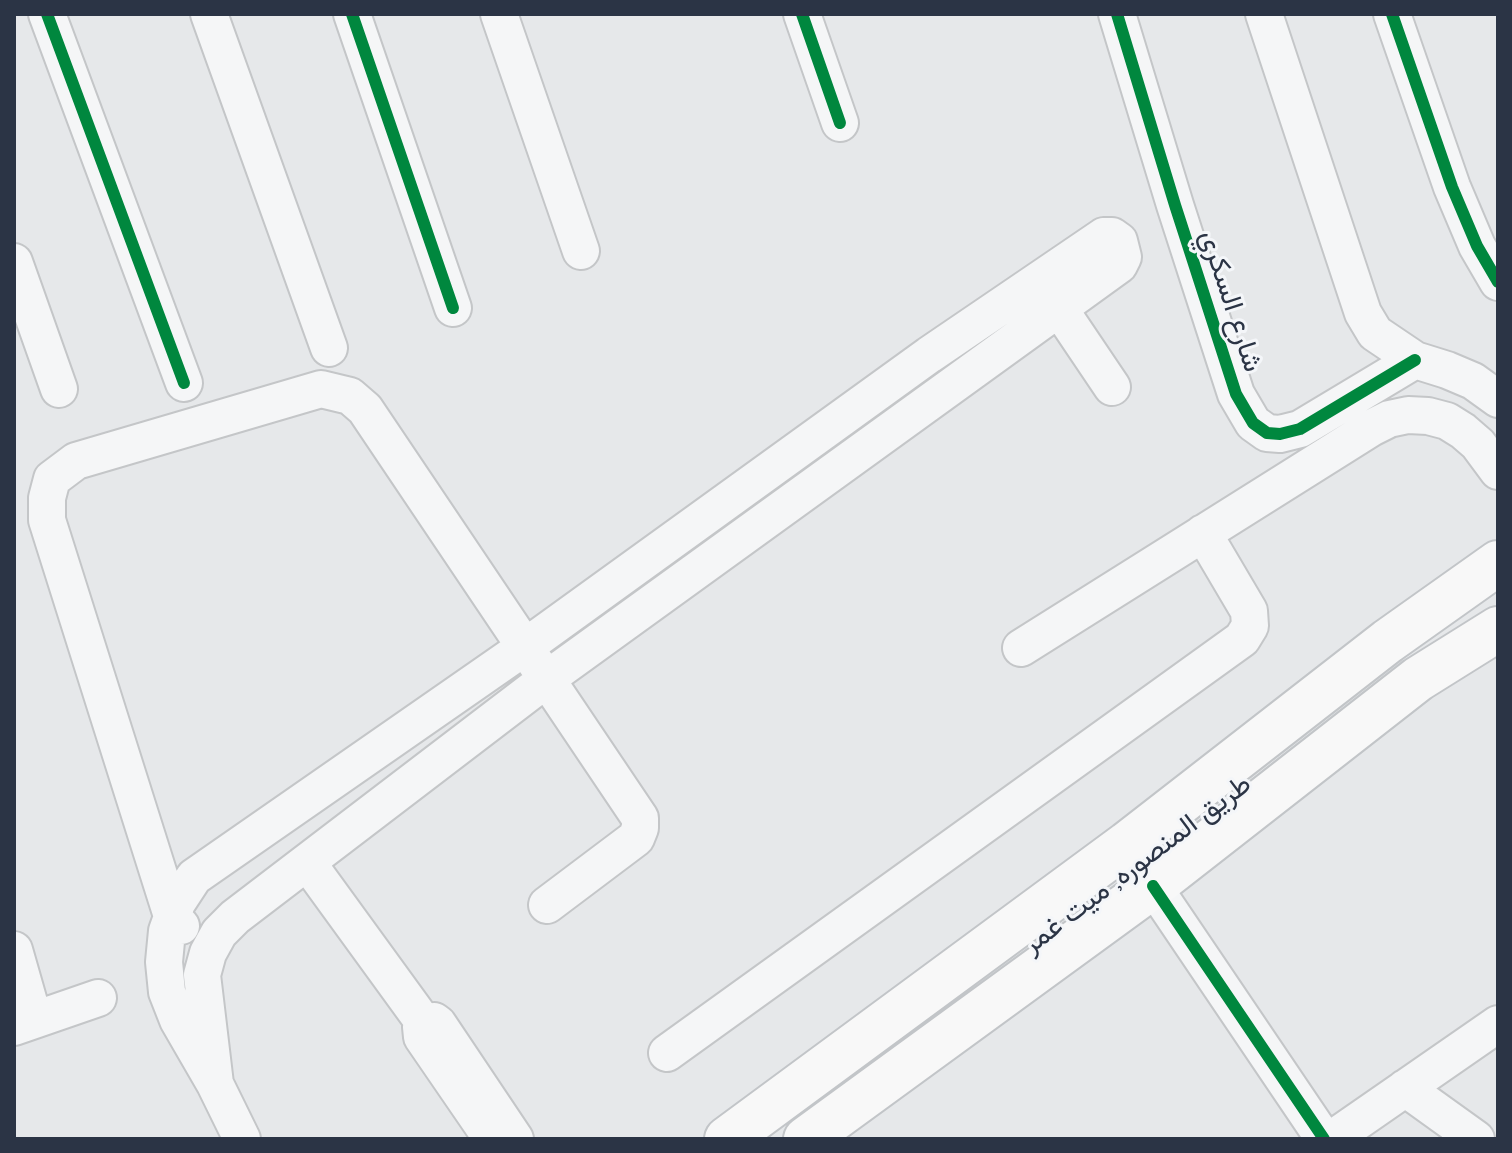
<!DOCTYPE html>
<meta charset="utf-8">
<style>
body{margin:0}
#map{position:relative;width:1512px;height:1153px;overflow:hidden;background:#e6e8ea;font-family:Quicksand,sans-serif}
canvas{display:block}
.frame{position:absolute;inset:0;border:16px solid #2b3445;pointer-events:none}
</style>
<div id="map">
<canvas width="1512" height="1153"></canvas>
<div class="frame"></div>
</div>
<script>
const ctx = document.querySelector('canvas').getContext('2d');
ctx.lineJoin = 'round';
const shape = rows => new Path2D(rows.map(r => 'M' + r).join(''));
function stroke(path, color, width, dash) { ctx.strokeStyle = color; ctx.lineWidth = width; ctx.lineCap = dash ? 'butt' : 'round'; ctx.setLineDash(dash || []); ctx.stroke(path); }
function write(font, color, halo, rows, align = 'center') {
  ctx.font = font + ' Quicksand,Vazirmatn,sans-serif'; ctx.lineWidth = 6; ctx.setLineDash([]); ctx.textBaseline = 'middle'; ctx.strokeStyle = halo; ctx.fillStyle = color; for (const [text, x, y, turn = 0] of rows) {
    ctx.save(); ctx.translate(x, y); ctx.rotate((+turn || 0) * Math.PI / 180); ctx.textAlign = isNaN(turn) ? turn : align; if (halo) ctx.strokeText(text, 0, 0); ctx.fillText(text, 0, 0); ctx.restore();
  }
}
const minor = shape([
 [47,14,184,383],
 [209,14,329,348],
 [352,14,453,308],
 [499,14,581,251],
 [802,14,840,123],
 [1117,14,1175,205,1236,394,1253,423,1267,433,1280,434,1300,429,1415,360],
 [1264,14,1363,313,1375,333,1415,360,1447,370,1473,381,1498,399],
 [1392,14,1452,187,1477,246,1498,282],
 [1104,236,1112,236,1119,241,1123,257,1119,265,548,678,235,917,219,933,208,953,202,975,215,1084,178,1020,167,992,164,962,167,931,177,903,194,877,525,647,929,355,1104,236],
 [14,262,59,389],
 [1046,289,1112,387],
 [1021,648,1371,428,1389,419,1408,415,1428,416,1447,421,1463,431,1478,444,1498,471],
 [307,862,424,1023],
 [1153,886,1324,1139],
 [181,926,172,916,47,520,47,498,52,479,76,461,321,389,350,396,365,409,640,818,640,828,636,838,547,905],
 [14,950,34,1020],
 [14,1027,98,998],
 [667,1053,1242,639,1250,626,1249,611,1203,533],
 [215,1084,242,1139],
 [1405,1088,1476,1139],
 [492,1139,422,1037,421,1027,424,1023,434,1021,438,1024,515,1139],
 [1332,1139,1498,1024]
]);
const major = shape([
 [727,1139,1127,844,1388,641,1498,563],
 [806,1139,1153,886,1418,679,1498,629]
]);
stroke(minor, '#c4c6c8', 40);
stroke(major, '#c2c5c8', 48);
stroke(minor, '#f5f6f7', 36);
stroke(major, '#f8f8f8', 44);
stroke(shape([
 [47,14,184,383],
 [352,14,453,308],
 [802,14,840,123],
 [1117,14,1175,205,1236,394,1253,423,1267,433,1280,434,1300,429,1415,360],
 [1392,14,1452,187,1477,246,1498,282],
 [1153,886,1324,1139]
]), '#00873e', 12);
write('28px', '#2b3445', '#f4f6f9', [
 ["شارع السكري",1231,301,72],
 ["طريق المنصوره, ميت غمر",1137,864,-37]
]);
</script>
